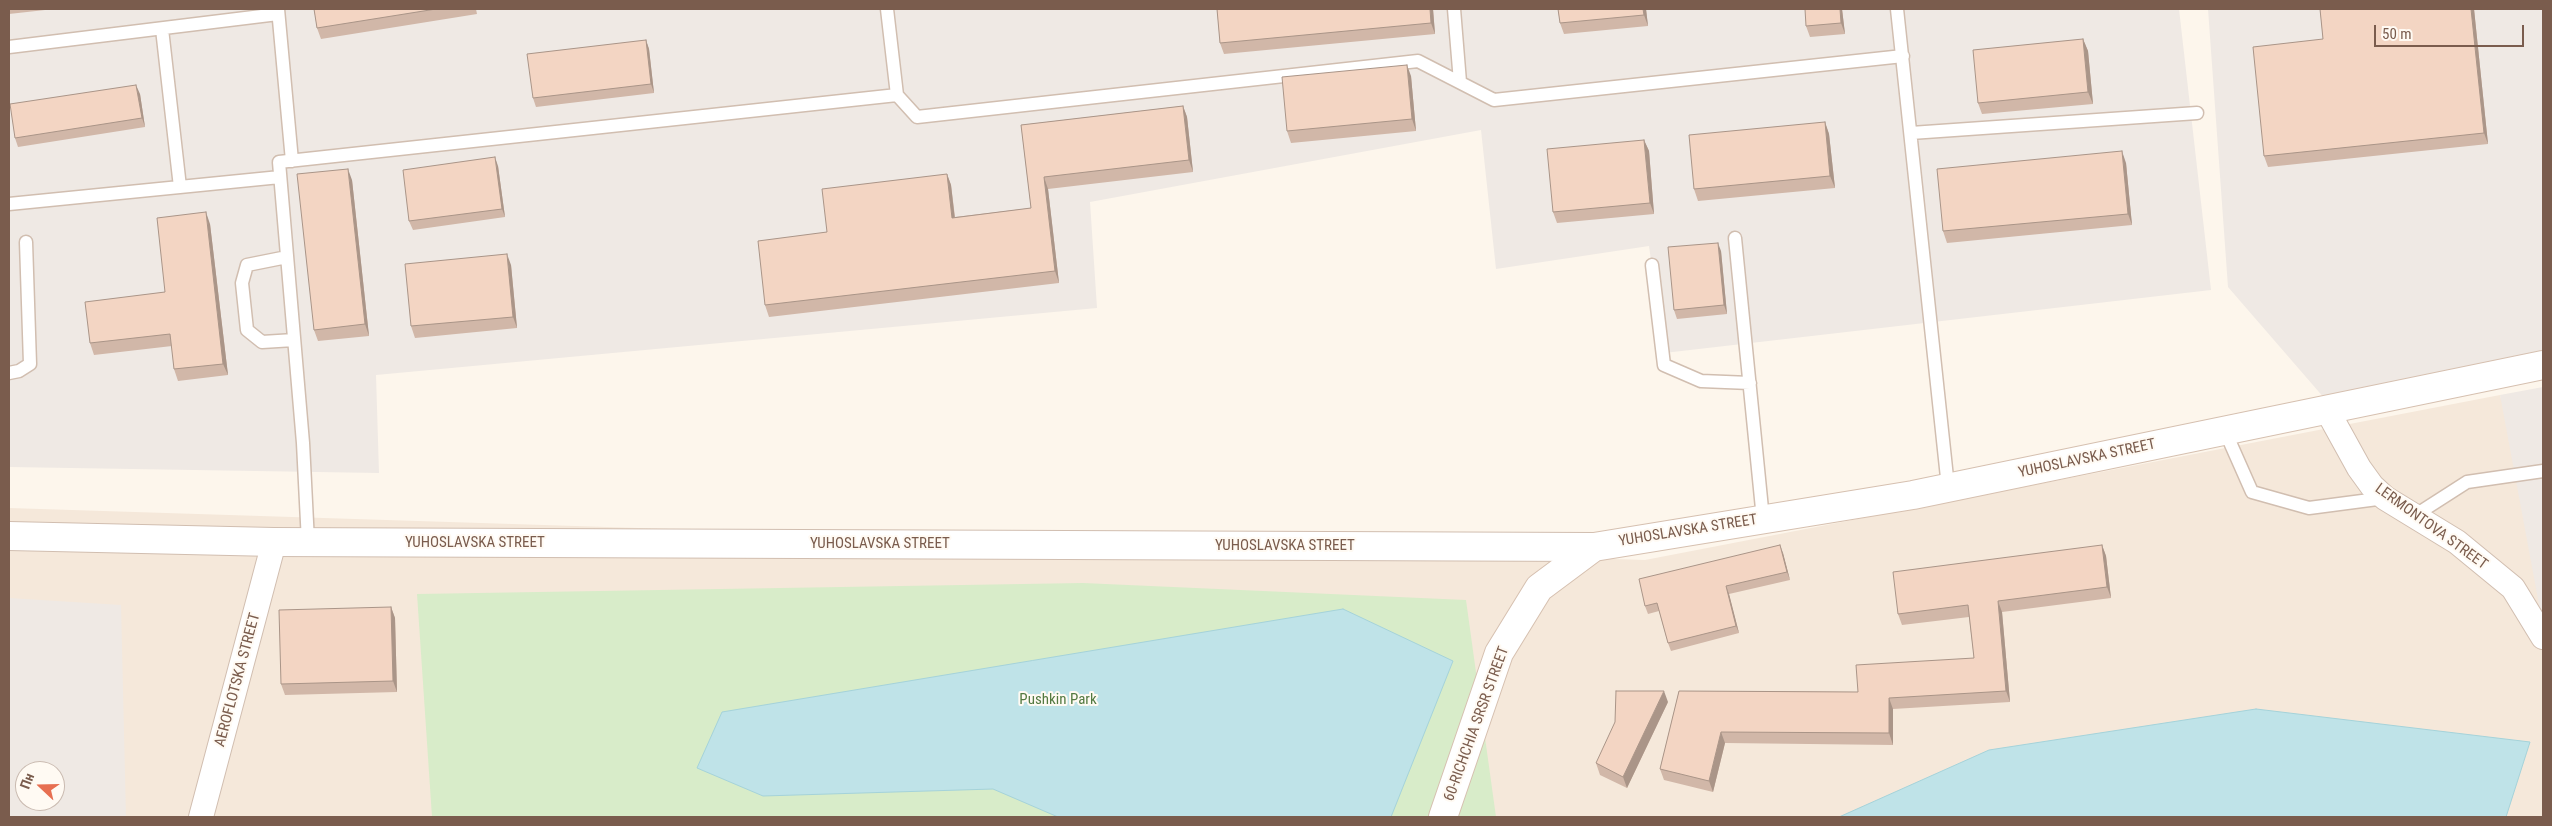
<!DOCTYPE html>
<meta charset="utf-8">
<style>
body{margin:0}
#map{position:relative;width:2552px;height:826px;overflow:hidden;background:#fdf6ec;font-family:"Roboto Condensed",sans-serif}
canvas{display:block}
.frame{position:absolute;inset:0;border:10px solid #7a5c4d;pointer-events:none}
.north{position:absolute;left:15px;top:761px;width:50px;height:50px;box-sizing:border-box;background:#fffaf3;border:1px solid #cabbb1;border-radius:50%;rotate:291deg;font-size:14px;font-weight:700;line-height:20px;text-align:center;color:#7a5c4d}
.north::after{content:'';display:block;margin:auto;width:18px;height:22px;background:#e76f51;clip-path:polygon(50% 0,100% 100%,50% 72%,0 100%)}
.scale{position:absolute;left:2374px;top:25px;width:150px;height:22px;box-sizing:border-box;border:2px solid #7a5c4d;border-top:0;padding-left:6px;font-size:15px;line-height:18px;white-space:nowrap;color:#7a5c4d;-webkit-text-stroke:4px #fffaf3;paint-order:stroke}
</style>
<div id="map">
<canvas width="2552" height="826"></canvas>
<div class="frame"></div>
<div class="north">Пн</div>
<div class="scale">50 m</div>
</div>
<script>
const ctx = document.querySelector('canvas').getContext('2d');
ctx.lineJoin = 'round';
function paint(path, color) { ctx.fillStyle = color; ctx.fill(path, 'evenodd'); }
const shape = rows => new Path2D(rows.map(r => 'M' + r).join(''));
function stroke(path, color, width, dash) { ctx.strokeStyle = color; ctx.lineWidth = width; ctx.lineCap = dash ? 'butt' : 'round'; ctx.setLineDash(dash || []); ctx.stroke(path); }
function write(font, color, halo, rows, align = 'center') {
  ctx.font = font + ' "Roboto Condensed",sans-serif'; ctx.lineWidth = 4; ctx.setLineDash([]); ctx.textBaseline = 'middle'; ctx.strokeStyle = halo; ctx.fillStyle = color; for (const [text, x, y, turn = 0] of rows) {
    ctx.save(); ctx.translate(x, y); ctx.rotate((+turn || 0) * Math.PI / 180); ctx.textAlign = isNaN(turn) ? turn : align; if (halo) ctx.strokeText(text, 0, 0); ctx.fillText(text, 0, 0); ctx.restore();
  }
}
paint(shape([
 [2500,395,2543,547,2543,817,9,817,9,508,1645,560],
 [25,771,55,771,55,801,25,801]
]), '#f5e8da');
paint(shape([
 [9,9,2179,9,2211,290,1664,353,1649,246,1496,269,1481,130,1090,202,1097,308,376,375,379,473,9,467],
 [2208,9,2543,9,2543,354,2325,399,2228,287],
 [2543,387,2543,626,2500,395],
 [9,598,121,605,126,817,9,817],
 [25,771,55,771,55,801,25,801]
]), '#efe9e4');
paint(shape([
 [1083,583,1466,600,1496,817,432,817,417,594]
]), '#d8ecc9');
const water = shape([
 [1343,609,1453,661,1391,817,1058,817,993,789,763,796,697,768,722,712,1343,609],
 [2256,709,2530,742,2506,817,1839,817,1989,750,2256,709]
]);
paint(water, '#bfe3e8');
stroke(water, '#a5d3da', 1);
const service = shape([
 [278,9,292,161],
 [887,9,897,95,917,117,1418,61,1494,100,1903,56],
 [1454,9,1460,82],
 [1897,9,1948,487],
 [162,29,180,187],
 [9,47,278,14],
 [1911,133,2197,113],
 [9,204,280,177],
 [1735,238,1763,519],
 [287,257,247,265,242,283,247,330,262,342,294,340],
 [1652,265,1664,365,1701,381,1750,383],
 [9,373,19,371,30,364,26,242],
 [2225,431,2252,492,2309,508,2385,498],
 [2414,516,2467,482,2543,471],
 [308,542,303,443,279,162,897,95]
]);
const minor = shape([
 [2327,410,2359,468,2372,486,2385,498,2457,542,2513,588,2543,637],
 [201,817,274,542]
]);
const tertiary = shape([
 [9,536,274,542,1594,547]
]);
const secondary = shape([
 [1443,817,1499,653,1539,588,1594,547,1913,495,2543,365]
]);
stroke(service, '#d1beb0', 15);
stroke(minor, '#d1beb0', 26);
stroke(tertiary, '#d1beb0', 30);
stroke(secondary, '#d6c0b0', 30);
stroke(service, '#fff', 12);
stroke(minor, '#fff', 24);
stroke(tertiary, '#fff', 28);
stroke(secondary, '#fff', 28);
paint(shape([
 [9,9,54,9,9,14],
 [314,9,476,9,477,14,321,39,317,28],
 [1217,9,1433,9,1435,34,1224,54,1220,43],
 [1558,9,1646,9,1648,26,1564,34,1560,23],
 [1842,9,1845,34,1810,37,1806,26],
 [2320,9,2474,9,2488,144,2268,167,2264,156,2323,39],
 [2083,39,2088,51,2093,104,1982,114,1978,103],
 [646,40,649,49,654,93,536,107,533,98],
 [1411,76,1416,131,1291,143,1287,131],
 [140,94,145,127,18,147,15,138],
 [1183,106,1187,117,1193,172,1048,189,1059,283,769,317,765,305,827,232,947,174,951,185,955,217,1031,208,1021,125],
 [1825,122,1829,134,1835,188,1698,201,1694,189],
 [1644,140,1649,151,1654,214,1557,223,1553,212],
 [2126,163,2132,225,1947,243,1943,231],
 [498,166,505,217,413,230,409,221],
 [352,180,369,336,318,341,314,330],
 [210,224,228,375,178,381,174,369,172,346,94,355,90,343,165,292],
 [1721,251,1727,314,1677,319,1674,310],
 [511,265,517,328,415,338,411,326],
 [2102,545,2106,556,2111,598,2002,612,2010,702,1893,709,1893,745,1725,743,1713,792,1664,780,1660,769,1679,691,1858,692,1974,658,1969,617,1902,625,1898,614],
 [1783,553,1790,580,1729,594,1739,633,1671,651,1668,643,1659,611,1648,614,1645,606],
 [391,607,395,618,397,692,285,695,281,684],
 [1668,702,1627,788,1600,775,1596,763]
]), '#d1b7a8');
paint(shape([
 [1430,9,1433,9,1435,34,1431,23],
 [1643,9,1646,9,1648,26,1644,15],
 [1840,9,1842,9,1845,34,1841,23],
 [2471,9,2474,9,2488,144,2484,133],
 [2083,39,2088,51,2093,104,2088,92],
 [646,40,649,49,654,93,651,84],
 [1407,65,1411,76,1416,131,1412,119],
 [136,85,140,94,145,127,142,118],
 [1183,106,1187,117,1193,172,1189,160],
 [1825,122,1829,134,1835,188,1830,176],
 [1644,140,1649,151,1654,214,1650,203],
 [2122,151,2126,163,2132,225,2128,214],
 [495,157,498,166,505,217,502,209],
 [348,169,352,180,369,336,365,324],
 [947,174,951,185,956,229,952,218],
 [1044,177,1048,189,1059,283,1055,271],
 [206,212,210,224,228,375,223,364],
 [1718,243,1721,251,1727,314,1724,305],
 [507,254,511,265,517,328,513,317],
 [1780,545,1783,553,1790,580,1787,572],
 [2102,545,2106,556,2111,598,2107,587],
 [1726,586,1729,594,1739,633,1736,626],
 [1998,601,2002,612,2010,702,2006,691],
 [391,607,395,618,397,692,393,681],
 [1664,691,1668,702,1627,788,1623,777],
 [1889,698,1893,709,1893,745,1889,733],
 [1721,732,1725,743,1713,792,1709,781]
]), '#aa9588');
const building = shape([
 [314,9,436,9,317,28,314,9],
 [1217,9,1430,9,1431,23,1220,43,1217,9],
 [1558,9,1643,9,1644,15,1560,23,1558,9],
 [1805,9,1840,9,1841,23,1806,26,1805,9],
 [2320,9,2471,9,2484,133,2264,156,2253,47,2323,39,2320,9],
 [2083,39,2088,92,1978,103,1973,50,2083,39],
 [646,40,651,84,533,98,527,54,646,40],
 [1407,65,1412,119,1287,131,1282,77,1407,65],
 [136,85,142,118,15,138,10,104,136,85],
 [1183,106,1189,160,1044,177,1055,271,765,305,758,241,827,232,822,189,947,174,952,218,1031,208,1021,125,1183,106],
 [1825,122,1830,176,1694,189,1689,135,1825,122],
 [1644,140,1650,203,1553,212,1547,149,1644,140],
 [2122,151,2128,214,1943,231,1937,169,2122,151],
 [495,157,502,209,409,221,403,170,495,157],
 [348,169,365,324,314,330,297,174,348,169],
 [206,212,223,364,174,369,170,334,90,343,85,302,165,292,157,218,206,212],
 [1718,243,1724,305,1674,310,1668,247,1718,243],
 [507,254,513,317,411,326,405,264,507,254],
 [1780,545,1787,572,1726,586,1736,626,1668,643,1657,603,1645,606,1639,579,1780,545],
 [2102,545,2107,587,1998,601,2006,691,1889,698,1889,733,1721,732,1709,781,1660,769,1679,691,1858,692,1856,665,1974,658,1968,605,1898,614,1893,572,2102,545],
 [391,607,393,681,281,684,279,610,391,607],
 [1616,691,1664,691,1623,777,1596,763,1615,722,1616,691]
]);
paint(building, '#f3d5c3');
stroke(building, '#aa9588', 1);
write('15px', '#7a5c4d', '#fffaf3', [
 ["YUHOSLAVSKA STREET",2087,459,-12],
 ["LERMONTOVA STREET",2431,527,36],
 ["YUHOSLAVSKA STREET",1688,531,-9],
 ["YUHOSLAVSKA STREET",475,543],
 ["YUHOSLAVSKA STREET",880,544],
 ["YUHOSLAVSKA STREET",1285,546],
 ["AEROFLOTSKA STREET",238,680,-75],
 ["60-RICHCHIA SRSR STREET",1477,724,-70]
]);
write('15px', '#537a41', '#fffaf3', [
 ["Pushkin Park",1058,700]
]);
</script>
